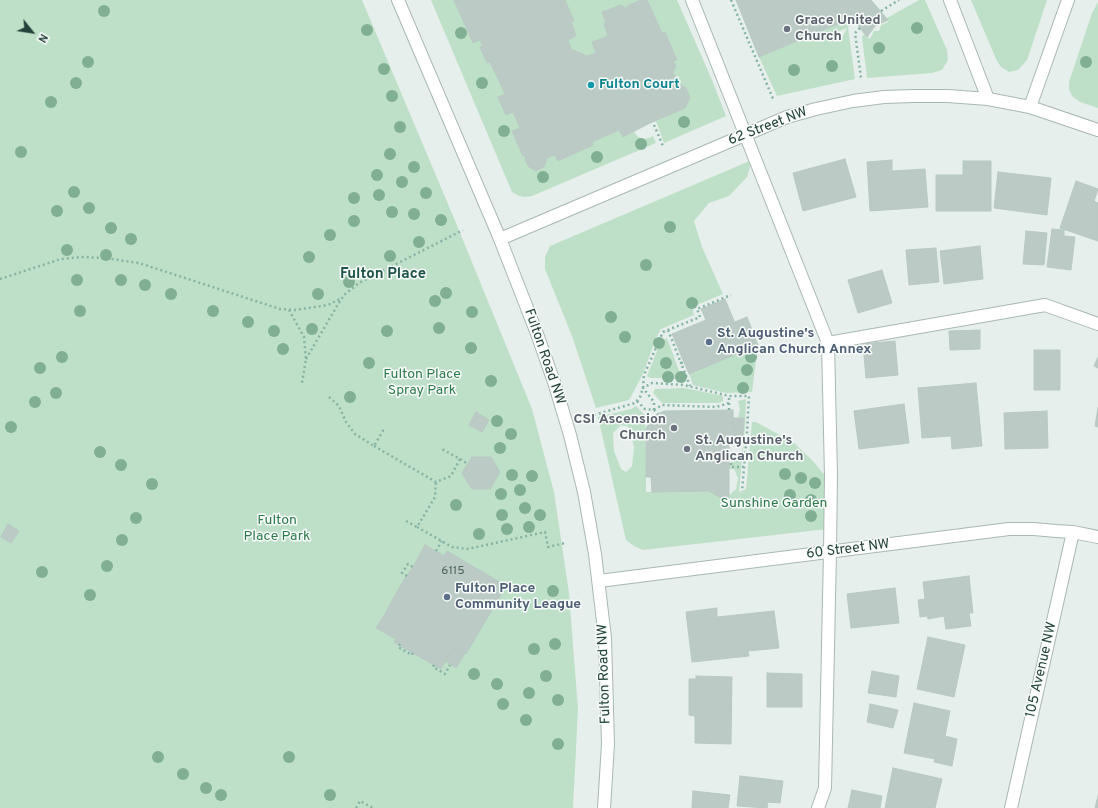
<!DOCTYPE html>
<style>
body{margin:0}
#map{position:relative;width:1098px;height:808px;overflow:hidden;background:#e6efeb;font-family:Overpass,sans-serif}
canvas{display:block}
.north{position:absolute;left:12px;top:12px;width:40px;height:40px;-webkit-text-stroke:3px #f7fbf9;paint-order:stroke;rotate:120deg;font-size:11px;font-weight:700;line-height:16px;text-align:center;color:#24423a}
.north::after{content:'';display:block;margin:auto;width:14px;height:18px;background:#24423a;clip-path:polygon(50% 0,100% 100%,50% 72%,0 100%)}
</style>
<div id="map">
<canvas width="1098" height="808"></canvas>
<div class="north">N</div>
</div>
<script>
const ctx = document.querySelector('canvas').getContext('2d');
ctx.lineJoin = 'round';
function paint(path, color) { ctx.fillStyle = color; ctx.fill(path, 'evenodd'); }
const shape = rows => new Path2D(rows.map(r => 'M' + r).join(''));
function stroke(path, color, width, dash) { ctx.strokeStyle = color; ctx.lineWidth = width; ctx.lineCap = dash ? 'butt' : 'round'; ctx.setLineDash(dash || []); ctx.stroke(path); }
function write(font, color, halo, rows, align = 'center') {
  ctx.font = font + ' Overpass,sans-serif'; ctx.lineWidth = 3; ctx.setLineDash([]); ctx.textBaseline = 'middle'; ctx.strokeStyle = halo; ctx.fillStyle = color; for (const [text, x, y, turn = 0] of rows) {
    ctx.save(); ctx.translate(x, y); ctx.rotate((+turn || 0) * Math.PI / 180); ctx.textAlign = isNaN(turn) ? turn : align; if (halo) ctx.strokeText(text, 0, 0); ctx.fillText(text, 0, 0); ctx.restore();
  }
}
paint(shape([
 [0,0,362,0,456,223,532,409,554,492,569,593,578,709,573,808,0,808],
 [431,0,454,0,473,43,480,40,483,46,480,47,487,63,490,62,505,94,498,97,513,112,520,128,512,131,523,156,526,157,526,160,529,167,537,171,544,167,547,158,555,155,558,161,593,145,592,142,619,130,623,137,634,132,638,137,643,139,649,138,653,136,656,143,532,196,525,197,519,196,512,192],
 [565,0,641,0,627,6,628,9,621,5,602,12,606,23,604,25,608,36,592,42,596,53,587,56,571,49,568,40,576,36,571,22,574,21],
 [647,0,677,0,712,80,726,116,664,143,656,121,685,108,690,98,686,88,678,83,673,72,676,66,673,61,677,59,665,32,662,33],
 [919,0,925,0,947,50,948,60,942,70,932,73,867,78,862,37,864,34,870,39,874,31,879,31,881,25,888,22,888,20,887,18],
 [971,0,1047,0,1027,60,1018,70,1009,72,1001,67,996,59],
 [1098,2,1098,108,1080,102,1072,96,1069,89,1069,82,1092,13],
 [852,18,855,21,848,27,855,79,777,96,759,57],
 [847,28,841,40,834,38,832,34],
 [752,160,747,177,729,196,709,203,694,221,702,247,723,294,692,307,694,315,661,329,656,338,643,374,629,400,596,408,572,336,545,269,545,257,550,246],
 [667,338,681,376,676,379,672,378,650,378,647,376,661,341],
 [758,345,752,392,726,393,693,385,689,374],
 [685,388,723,396,723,401,718,403,662,403,653,393,655,389],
 [746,399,745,428,739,492,746,489,752,422,756,422,794,443,813,461,826,477,827,529,643,550,634,546,626,540,598,417,631,409,636,406,645,415,646,477,646,492,709,491,724,500,736,489,738,478,734,469,729,469,729,463,736,461,740,457,743,446,742,436,743,436,744,418,738,418,740,409,738,401],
 [621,425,629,427,634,447,632,466,626,472,621,469,614,451,613,433]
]), '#bfe0c8');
const building = shape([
 [454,0,565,0,574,21,571,22,576,36,568,40,571,49,587,56,596,53,592,42,608,36,604,24,606,23,602,12,621,5,628,9,627,6,641,0,647,0,662,33,665,32,677,60,673,61,676,66,673,72,678,83,686,88,690,98,685,108,648,124,623,137,619,130,592,142,593,145,558,161,555,155,547,158,544,167,536,171,529,167,525,160,526,157,523,156,512,131,520,128,513,112,506,115,498,97,505,94,490,62,487,63,480,47,483,46,480,40,473,43,454,0],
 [736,0,871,0,888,20,875,26,867,37,852,18,759,57,736,0],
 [845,159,856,197,803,211,793,173,845,159],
 [892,160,892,171,925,169,928,207,870,211,867,162,892,160],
 [963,161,991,161,991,211,936,211,936,175,963,175,963,161],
 [998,172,1051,178,1047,215,994,208,998,172],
 [1076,181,1098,189,1094,201,1098,203,1098,241,1060,228,1076,181],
 [1052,229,1064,230,1064,236,1075,237,1071,270,1047,267,1052,229],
 [1026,231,1047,233,1044,265,1023,264,1026,231],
 [980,246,983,279,944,284,940,251,980,246],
 [936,248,939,282,909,285,906,250,936,248],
 [882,270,892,303,858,313,848,280,882,270],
 [725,299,746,350,689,374,672,334,706,320,701,309,725,299],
 [747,317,758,345,746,350,735,322,747,317],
 [980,330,980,349,950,350,949,331,980,330],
 [895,341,898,375,866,378,863,344,895,341],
 [1034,350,1060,350,1060,390,1034,390,1034,350],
 [1098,357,1098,368,1094,366,1098,357],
 [976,383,982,446,952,449,951,436,922,438,918,388,976,383],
 [904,404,909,443,859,449,854,411,904,404],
 [1098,408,1098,427,1095,426,1098,408],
 [733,410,734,443,729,443,729,496,724,500,709,491,652,492,651,477,646,477,646,428,654,416,664,411,733,410],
 [1047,411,1048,448,1005,449,1004,413,1047,411],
 [476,412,489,420,482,432,469,425,476,412],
 [733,418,744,418,743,436,734,436,733,418],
 [472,457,491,457,500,472,490,489,472,489,462,473,472,457],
 [8,524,19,531,11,543,1,537,8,524],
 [425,545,444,556,447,551,506,586,466,654,454,647,441,669,394,642,396,639,376,628,387,611,388,608,405,578,413,567,425,545],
 [969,576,973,613,969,613,971,626,946,629,944,616,928,619,927,616,920,617,918,600,925,599,923,582,969,576],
 [895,588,899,623,851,628,847,594,895,588],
 [717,608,717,617,774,611,779,648,748,651,749,656,692,662,686,612,717,608],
 [928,637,965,645,954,697,917,689,928,637],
 [454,647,465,653,456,668,445,661,454,647],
 [872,671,899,676,896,697,868,693,872,671],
 [767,673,802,674,802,707,767,707,767,673],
 [696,676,732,677,731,744,695,743,695,716,689,715,689,679,696,679,696,676],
 [914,703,950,711,945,736,957,739,952,766,934,762,935,759,904,753,914,703],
 [870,704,898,710,893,728,867,722,870,704],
 [893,768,942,779,935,808,885,808,893,768],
 [740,776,783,781,780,803,768,802,767,808,737,806,740,776],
 [852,790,882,796,880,808,848,808,852,790],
 [693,791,730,795,728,808,692,808,693,791],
 [1098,796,1098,808,1095,808,1098,796]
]);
paint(building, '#bbcac4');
stroke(building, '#b8c9c2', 1);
const service = shape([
 [692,0,828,343],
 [818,808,825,788,830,552,831,476,828,343,1045,305,1098,324]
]);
const minor = shape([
 [950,0,988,99],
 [1030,107,1068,0],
 [500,239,787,117,816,109,853,101,884,97,913,96,948,96,988,99,1030,107,1098,130],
 [599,581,1009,529,1034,529,1056,531,1073,532,1098,537],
 [1011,808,1073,532]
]);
const tertiary = shape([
 [398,0,500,239,536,331,554,382,570,435,584,492,595,554,605,638,608,744,604,808]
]);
stroke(service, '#a8b8b2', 14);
stroke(minor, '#a8b8b2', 14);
stroke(tertiary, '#a8b8b2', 14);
stroke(shape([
 [731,0,774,101],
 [881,11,899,0],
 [860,28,855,33,861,78],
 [654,125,663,146],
 [0,279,61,259,81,257,105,258,139,263,280,309,295,310,328,305,342,298],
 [289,310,304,337,306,359,302,383],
 [668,330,681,363,684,362,681,363,690,386],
 [306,359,337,306,344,295,359,283,463,230],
 [329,397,339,406,346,422,355,434,374,446,384,429],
 [637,401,645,409,654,410,658,414],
 [654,410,654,402,643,388,652,383,684,385,729,396,749,396,747,433,742,491],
 [654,410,662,405,716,407,729,403],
 [729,410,729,396],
 [594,415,635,403,640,397,643,388,644,375,663,332,700,317,697,309,731,295],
 [374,446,436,482,451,476,460,459,440,448],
 [729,455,731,455,731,467,744,467],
 [460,459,468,464],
 [406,521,417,527,435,497,436,482],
 [417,527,452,547,468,549,545,532,548,547,565,543],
 [436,551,442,541],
 [407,576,402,573,408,564,413,567],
 [400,644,398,647,412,655,413,652],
 [434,665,433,667,445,674,450,665],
 [356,808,360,801,373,808]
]), '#86b3a5', 2.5, [2, 3]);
stroke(service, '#fff', 12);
stroke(minor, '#fff', 12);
stroke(tertiary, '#fff', 12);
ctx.fillStyle = '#80af93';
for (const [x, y] of [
 [104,11],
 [917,28],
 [367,30],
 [461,33],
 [879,48],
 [88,62],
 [1086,62],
 [832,66],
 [384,69],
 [794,70],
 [76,83],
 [482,83],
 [392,96],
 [51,102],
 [684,122],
 [400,127],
 [504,131],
 [641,144],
 [21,152],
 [390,154],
 [597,157],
 [414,167],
 [377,175],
 [543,177],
 [402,182],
 [74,192],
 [426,193],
 [379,195],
 [354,198],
 [89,208],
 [57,211],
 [392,212],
 [414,214],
 [441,220],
 [354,221],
 [670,227],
 [111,228],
 [330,235],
 [131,239],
 [419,242],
 [67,250],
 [106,255],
 [390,256],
 [309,257],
 [646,265],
 [77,280],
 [121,280],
 [349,282],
 [145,285],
 [446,293],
 [171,294],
 [318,294],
 [435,301],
 [692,303],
 [80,311],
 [213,311],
 [472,312],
 [611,317],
 [248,322],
 [439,328],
 [312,329],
 [274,331],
 [387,331],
 [625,337],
 [659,343],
 [471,348],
 [283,349],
 [62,357],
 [751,357],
 [369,363],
 [666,363],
 [40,368],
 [747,370],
 [668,377],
 [681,377],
 [491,381],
 [743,388],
 [56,393],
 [350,397],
 [35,402],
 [497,421],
 [11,427],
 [511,434],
 [500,448],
 [100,452],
 [121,465],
 [785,474],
 [512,475],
 [532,476],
 [801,478],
 [815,483],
 [152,484],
 [520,490],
 [501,494],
 [790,495],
 [811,500],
 [456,505],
 [525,508],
 [502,515],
 [540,515],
 [811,516],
 [136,518],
 [529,527],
 [507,529],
 [479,534],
 [122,540],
 [107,566],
 [42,572],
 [553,591],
 [90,595],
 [555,644],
 [534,649],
 [474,674],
 [546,676],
 [497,684],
 [529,693],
 [558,700],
 [503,704],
 [526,720],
 [558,744],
 [158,757],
 [289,757],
 [183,774],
 [206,788],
 [221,795],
 [330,795]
]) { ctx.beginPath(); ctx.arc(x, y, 6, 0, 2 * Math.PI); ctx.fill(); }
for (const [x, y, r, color] of [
 [787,29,4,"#6b7280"],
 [591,85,4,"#0f9aa8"],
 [709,342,4,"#5c6f8a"],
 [674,428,4,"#6b7280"],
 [687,449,4,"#6b7280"],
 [447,597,4,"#5c6f8a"]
]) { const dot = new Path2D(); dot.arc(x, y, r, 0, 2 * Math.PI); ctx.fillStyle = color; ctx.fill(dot); stroke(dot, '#f7fbf9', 1.5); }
write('12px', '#4a645c', null, [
 ["6115",453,572]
]);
write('bold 14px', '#5b616d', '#f7fbf9', [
 ["Grace United",795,21],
 ["Church",795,37],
 ["CSI Ascension",666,420,"right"],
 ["Church",666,436,"right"],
 ["St. Augustine's",695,441],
 ["Anglican Church",695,457]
], 'left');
write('bold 14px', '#0d838f', '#f7fbf9', [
 ["Fulton Court",599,85]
], 'left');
write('14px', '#24423a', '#f7fbf9', [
 ["62 Street NW",768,127,-21],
 ["Fulton Road NW",544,357,71],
 ["60 Street NW",848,550,-7],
 ["105 Avenue NW",1042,670,-77],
 ["Fulton Road NW",605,674,-92]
]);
write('bold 14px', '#4e5e75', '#f7fbf9', [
 ["St. Augustine's",717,334],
 ["Anglican Church Annex",717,350],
 ["Fulton Place",455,589],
 ["Community League",455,605]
], 'left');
write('14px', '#2d7a4b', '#f7fbf9', [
 ["Fulton Place",422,375],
 ["Spray Park",422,391],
 ["Sunshine Garden",774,504],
 ["Fulton",277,521],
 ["Place Park",277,537]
]);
write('bold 15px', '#1f5548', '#f7fbf9', [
 ["Fulton Place",383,275]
]);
</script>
